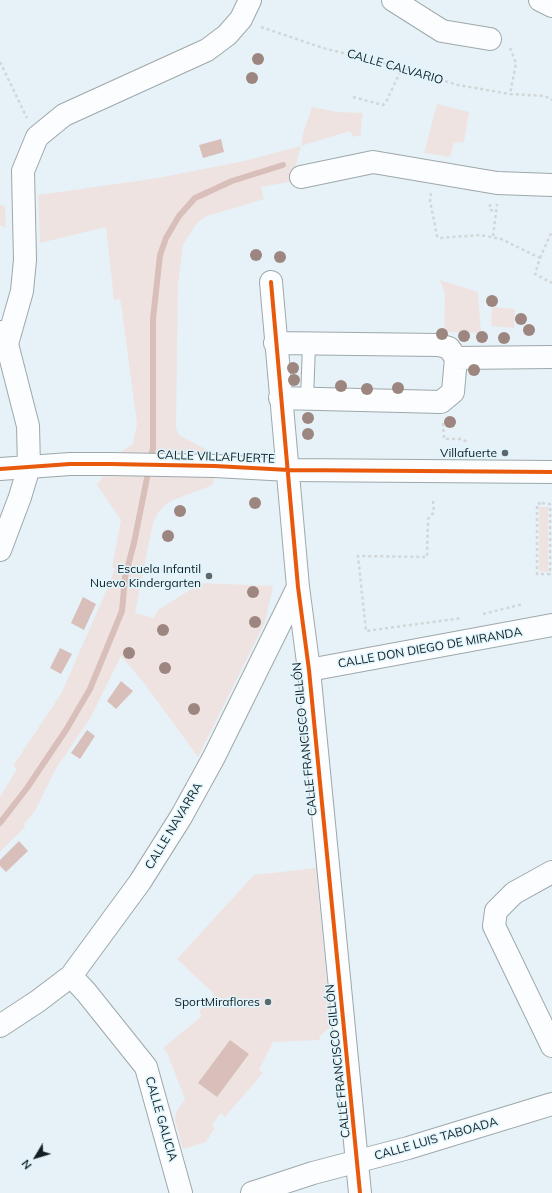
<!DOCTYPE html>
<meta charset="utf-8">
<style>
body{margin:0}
#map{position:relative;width:552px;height:1193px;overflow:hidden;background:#e6f2f7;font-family:Mulish,sans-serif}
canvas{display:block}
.north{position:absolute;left:16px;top:1137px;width:40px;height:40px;-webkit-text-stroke:3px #dff6fe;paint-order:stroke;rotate:232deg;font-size:11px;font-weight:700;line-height:16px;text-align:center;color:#151d20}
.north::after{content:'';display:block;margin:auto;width:14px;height:18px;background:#151d20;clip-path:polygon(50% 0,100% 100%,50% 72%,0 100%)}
</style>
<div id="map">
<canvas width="552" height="1193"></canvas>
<div class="north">N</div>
</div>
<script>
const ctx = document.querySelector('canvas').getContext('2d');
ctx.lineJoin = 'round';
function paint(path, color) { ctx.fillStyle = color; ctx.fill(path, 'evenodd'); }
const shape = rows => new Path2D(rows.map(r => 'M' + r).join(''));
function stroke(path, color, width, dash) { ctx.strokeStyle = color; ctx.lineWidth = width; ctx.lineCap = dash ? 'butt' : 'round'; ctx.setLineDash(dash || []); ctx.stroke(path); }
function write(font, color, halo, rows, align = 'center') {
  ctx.font = font + ' Mulish,sans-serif'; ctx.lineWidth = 3; ctx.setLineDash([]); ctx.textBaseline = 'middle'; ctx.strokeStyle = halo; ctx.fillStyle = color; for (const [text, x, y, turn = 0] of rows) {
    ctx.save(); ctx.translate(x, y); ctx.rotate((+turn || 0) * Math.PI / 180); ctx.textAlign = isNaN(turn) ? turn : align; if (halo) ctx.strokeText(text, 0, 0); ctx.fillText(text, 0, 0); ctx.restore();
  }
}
paint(shape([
 [437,104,469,112,464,142,454,143,450,157,424,153],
 [312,107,337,112,363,113,361,125,361,135,353,137,350,131,301,146,294,171,294,181,261,187,264,199,207,216,196,224,183,245,178,285,176,428,179,435,216,455,213,485,173,500,165,505,158,513,153,523,135,613,154,618,158,610,201,583,273,586,265,622,198,757,144,683,121,656,91,717,55,770,35,811,24,824,25,827,0,852,0,797,17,769,13,766,61,694,111,580,115,568,112,568,121,520,97,485,119,453,133,444,137,424,122,312,120,299,114,300,106,227,40,243,38,195,158,178,244,161,301,146,303,133],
 [0,205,5,206,6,228,0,225],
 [440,280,478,292,481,333,444,332,445,295],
 [492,307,515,309,514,328,491,326],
 [539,507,548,507,548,572,539,571],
 [316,868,331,1026,319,1037,320,1040,273,1042,259,1070,263,1073,225,1117,221,1113,212,1125,215,1128,206,1142,183,1149,175,1120,176,1112,185,1099,167,1053,163,1048,202,1016,199,1011,214,994,177,959,254,875]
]), '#efe3e1');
paint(shape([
 [221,139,224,152,203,158,199,145],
 [83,597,96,604,84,630,71,623],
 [60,648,72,654,61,674,50,668],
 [121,681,133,691,116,709,107,701],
 [87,730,95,736,80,759,71,753],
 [19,841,28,851,6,872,0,866,0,860],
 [230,1040,249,1054,217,1097,198,1083]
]), '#d9bfb9');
stroke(shape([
 [0,823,27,788,66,730,90,689,122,611,125,577,134,543,153,448,153,319,160,255,166,238,179,216,195,198,232,181,283,165]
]), '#d9bfb9', 6);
const lane = shape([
 [307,400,309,344]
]);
const street = shape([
 [393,0,442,31,490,39],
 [540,0,552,6],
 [301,177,373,162,497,183,552,185],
 [271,282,298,587,309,670,360,1193],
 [275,343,439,345,449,348,456,358,552,357],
 [7,344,22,291,25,260,23,171,37,137,64,115,207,50,227,35,241,19,250,0],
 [280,398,441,402,453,392,456,358],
 [0,550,20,497,29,467,28,426,7,344,1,332],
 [309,670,552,625],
 [552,872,514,893,496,911,494,926,552,1046],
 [71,976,86,992,146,1067,181,1193],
 [0,1026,38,1001,71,976,140,882,181,817,214,757,298,587]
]);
const secondary = shape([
 [0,469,70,464,111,464,215,466,289,470,552,472],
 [252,1193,313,1173,408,1148,552,1104]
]);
stroke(lane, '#9ea8ab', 14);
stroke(street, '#9ea8ab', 24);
stroke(secondary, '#9ea8ab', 24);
stroke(shape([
 [261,27,323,48,402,68,458,85,510,94,545,96,552,100],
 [510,48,516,63,510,94],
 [0,62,27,118],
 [353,97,383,105,386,102,402,68],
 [431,193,430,201,437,236,439,238,480,235,501,239,540,258,535,274,552,283],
 [490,204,490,210,496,211],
 [493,236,497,204],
 [540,258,552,231],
 [443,423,444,439,462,439,469,443],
 [433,501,434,512,428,519,427,557,358,556,366,631,462,618],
 [542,503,550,504,550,574,537,574,537,504,542,503],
 [483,614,523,604]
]), '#d2d6d7', 2.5, [3, 3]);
stroke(lane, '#fbfdfe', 12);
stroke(street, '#fbfdfe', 22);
stroke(secondary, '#fbfdfe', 22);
stroke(shape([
 [271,282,298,587,309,670,360,1193],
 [0,469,70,464,111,464,215,466,289,470,552,472]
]), '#e8590c', 4);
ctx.fillStyle = '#9d8680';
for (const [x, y] of [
 [258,59],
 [252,78],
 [256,255],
 [280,257],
 [492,301],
 [521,319],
 [529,330],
 [442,334],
 [464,336],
 [482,337],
 [504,338],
 [293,368],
 [474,370],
 [294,380],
 [341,386],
 [398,388],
 [367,389],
 [308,418],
 [450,422],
 [308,434],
 [255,503],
 [180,511],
 [168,536],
 [253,592],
 [255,622],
 [163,630],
 [129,653],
 [165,668],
 [194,709]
]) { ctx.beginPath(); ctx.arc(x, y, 6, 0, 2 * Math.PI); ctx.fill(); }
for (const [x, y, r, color] of [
 [505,453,4,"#5e686b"],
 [209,576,4,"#5e686b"],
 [268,1002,4,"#5e686b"]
]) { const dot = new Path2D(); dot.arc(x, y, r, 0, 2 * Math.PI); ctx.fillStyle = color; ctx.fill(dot); stroke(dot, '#dff6fe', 1.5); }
write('12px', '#151d20', '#dff6fe', [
 ["CALLE CALVARIO",395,67,16],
 ["CALLE VILLAFUERTE",216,457,2],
 ["CALLE DON DIEGO DE MIRANDA",430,648,-10],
 ["CALLE FRANCISCO GILLÓN",305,739,-96],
 ["CALLE NAVARRA",174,826,-59],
 ["CALLE FRANCISCO GILLÓN",338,1061,-96],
 ["CALLE GALICIA",161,1119,74],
 ["CALLE LUIS TABOADA",436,1139,-16]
]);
write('12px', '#151d20', '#dff6fe', [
 ["Villafuerte",497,453],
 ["Escuela Infantil",201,569],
 ["Nuevo Kindergarten",201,583],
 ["SportMiraflores",260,1002]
], 'right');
</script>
